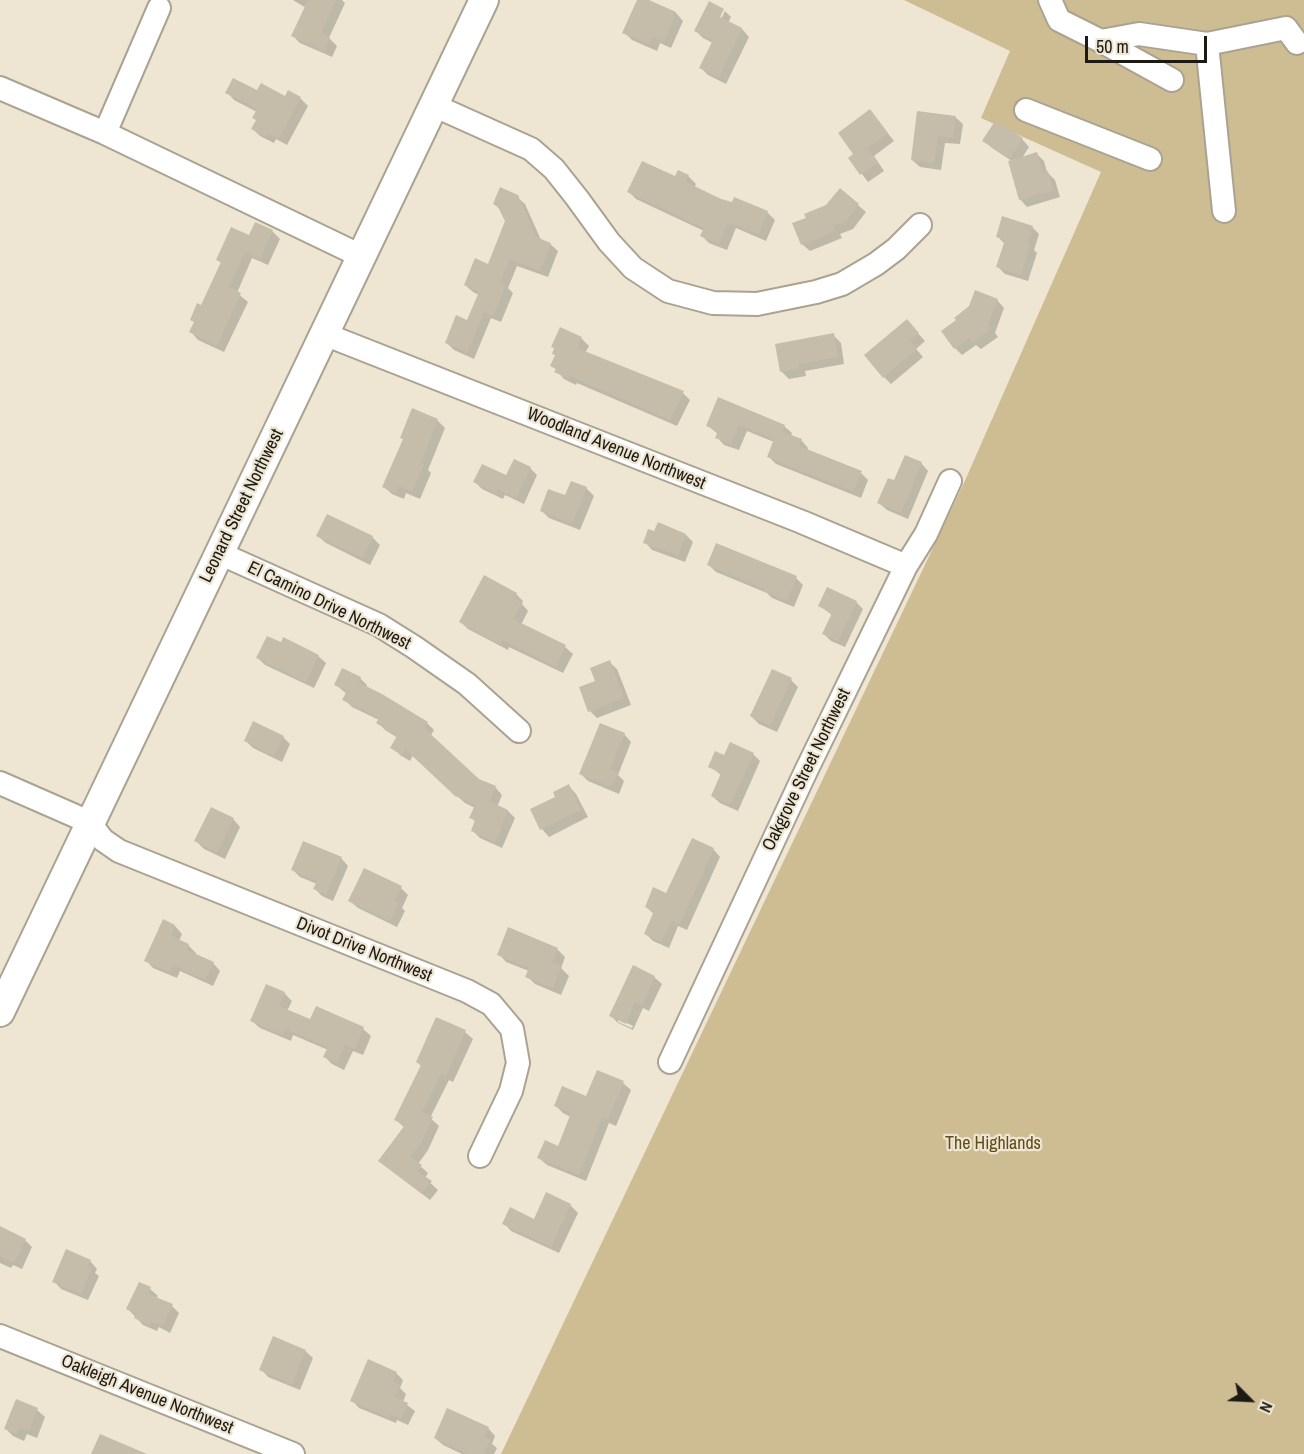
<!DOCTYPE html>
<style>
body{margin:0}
#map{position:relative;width:1304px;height:1454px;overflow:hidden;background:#eee6d3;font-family:"Archivo Narrow",sans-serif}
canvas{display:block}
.north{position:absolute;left:1220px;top:1370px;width:60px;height:60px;-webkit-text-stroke:4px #eee6d3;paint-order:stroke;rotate:114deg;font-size:16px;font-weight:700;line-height:24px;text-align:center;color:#1d1a14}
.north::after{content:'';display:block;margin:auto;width:21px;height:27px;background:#1d1a14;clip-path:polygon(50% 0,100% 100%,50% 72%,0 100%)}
.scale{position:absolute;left:1085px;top:36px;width:122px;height:27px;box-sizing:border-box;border:3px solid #1d1a14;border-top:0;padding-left:8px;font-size:18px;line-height:21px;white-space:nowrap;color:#1d1a14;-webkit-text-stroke:4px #eee6d3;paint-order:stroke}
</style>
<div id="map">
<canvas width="1304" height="1454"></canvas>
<div class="north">N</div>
<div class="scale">50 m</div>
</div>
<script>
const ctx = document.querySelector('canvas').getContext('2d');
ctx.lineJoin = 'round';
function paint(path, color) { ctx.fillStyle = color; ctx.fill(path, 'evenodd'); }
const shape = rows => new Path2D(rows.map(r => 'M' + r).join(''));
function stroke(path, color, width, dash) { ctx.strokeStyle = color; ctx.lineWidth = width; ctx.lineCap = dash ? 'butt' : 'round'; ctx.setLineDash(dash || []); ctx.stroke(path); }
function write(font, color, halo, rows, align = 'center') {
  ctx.font = font + ' "Archivo Narrow",sans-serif'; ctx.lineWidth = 4.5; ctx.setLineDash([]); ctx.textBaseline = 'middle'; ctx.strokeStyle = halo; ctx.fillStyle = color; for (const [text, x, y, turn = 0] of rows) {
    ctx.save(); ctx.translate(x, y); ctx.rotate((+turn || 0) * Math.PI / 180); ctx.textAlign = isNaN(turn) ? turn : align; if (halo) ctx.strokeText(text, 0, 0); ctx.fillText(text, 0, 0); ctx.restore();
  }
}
paint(shape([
 [904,0,1304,0,1304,1454,501,1454,963,485,1101,172,981,118,1010,51]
]), '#cebc93');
paint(shape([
 [293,0,342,0,345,3,329,38,337,46,332,57,300,43,293,36,306,8],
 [638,0,645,0,676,13,683,21,671,48,660,43,657,51,632,40,624,32],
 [710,3,724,10,722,10,718,25,725,11,731,17,728,23,742,29,749,37,726,84,708,75,701,68,713,43,703,38,696,31],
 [227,92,258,92,286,98,300,98,308,106,287,145,276,139,274,143,260,136,253,129,257,121,257,112,234,100],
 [870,111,894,141,874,156,884,171,868,182,850,158,855,155],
 [955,117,963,124,960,144,945,143,941,170,920,167,912,160],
 [1022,139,1029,147,1022,158,1037,154,1044,161,1047,172,1055,180,1060,197,1027,207,1020,199,1012,161,992,148,984,141],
 [688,176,696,184,694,188,733,204,735,199,768,213,775,220,766,241,736,228,727,250,709,243,702,236,704,231,636,199,629,192],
 [840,190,866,212,853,229,840,234,842,238,810,251,802,244,808,219,827,206],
 [517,197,525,204,541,240,550,244,558,251,548,277,517,266,508,288,513,293,501,322,491,318,474,359,454,350,447,343,468,322,479,295,473,292,465,285,489,266,506,221,502,211,494,204],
 [1032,227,1039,234,1034,250,1037,253,1028,281,1005,274,998,267,1005,244,998,237],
 [272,231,280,239,268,265,252,258,237,293,248,302,224,352,198,340,191,332,222,264,218,260,250,237],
 [997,300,1004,308,995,333,998,337,981,349,976,345,962,355,955,348,958,321],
 [914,329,925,341,916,349,923,357,891,384,884,377],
 [833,335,841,343,844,364,805,371,806,376,789,379,782,372,777,345],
 [581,338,589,346,585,353,683,393,690,400,677,426,577,383,576,385,564,379,552,365,556,356,553,353,555,349],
 [719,399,784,426,792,433,791,436,801,440,808,448,807,451,861,473,868,480,861,498,776,464,769,457,774,442,747,431,739,450,724,445,717,437,718,434,708,426],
 [437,420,445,428,428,470,431,473,420,499,406,493,404,499,392,494,384,487],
 [921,463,928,471,908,519,887,510,879,503,895,482],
 [530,468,537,475,524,504,505,495,503,499,482,489,475,482,507,477],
 [586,488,594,496,580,530,549,518,541,510],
 [327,516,372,537,380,545,370,565,326,543,318,536],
 [658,524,686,535,693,542,685,562,652,550,645,542,655,533],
 [709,565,796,578,803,585,794,607,772,598,767,593,716,572],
 [516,594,523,601,522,604,528,611,521,625,565,647,573,654,563,673,509,647,508,650,468,629,461,622],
 [856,602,863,609,845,647,831,641,824,634,832,615,820,606],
 [281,645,318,656,326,663,314,688,265,665,258,658],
 [609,662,617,669,631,705,597,718,590,711,597,682],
 [360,678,367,685,366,687,427,723,434,730,431,735,478,780,495,787,502,795,497,807,508,811,515,818,502,848,480,838,473,831,476,823,471,817,475,808,465,803,413,755,410,761,400,755,392,747,398,738,385,730,378,722,379,720,352,707,344,699,347,694,336,685],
 [791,680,798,687,777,732,759,724,751,716],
 [624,734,631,742,618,775,624,781,619,794,588,781,581,774],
 [283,737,290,744,282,762,253,748,245,740],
 [753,754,760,761,738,811,720,803,712,796,722,776,710,766,725,757],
 [569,786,576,794,588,817,549,837,542,829,532,810,557,797],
 [233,819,240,827,225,859,204,849,196,841],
 [713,849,720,857,687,930,678,926,669,948,653,941,646,934,654,914,646,907,666,895],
 [341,858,348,866,333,901,322,896,315,889,317,884,300,877,293,870],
 [401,888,408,895,402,908,405,911,397,927,358,908,350,901],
 [163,921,175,926,182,934,179,941,188,945,196,953,195,955,213,963,220,971,213,986,180,971,177,978,153,968,146,960],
 [509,929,558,950,565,957,561,968,569,976,561,995,535,984,527,976,529,971,506,962,499,954],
 [654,977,662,984,649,1011,643,1008,633,1030,618,1023,611,1016],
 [618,1019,633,1026,632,1028,618,1022],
 [284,993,292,1001,287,1011,311,1021,317,1008,363,1029,371,1036,363,1055,353,1051,344,1070,332,1064,325,1057,328,1050,293,1035,291,1041,260,1028,252,1021],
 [437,1019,465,1032,473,1039,453,1082,449,1080,430,1118,439,1126,428,1150,418,1164,428,1173,425,1178,438,1190,430,1200,380,1161,405,1128,395,1119,421,1066,417,1062],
 [623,1083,631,1090,616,1126,609,1123,586,1181,547,1165,539,1158,559,1147,571,1117,563,1113,556,1106,587,1098],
 [547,1194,570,1205,578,1213,559,1253,511,1231,504,1223,534,1221],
 [0,1228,25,1240,32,1247,22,1269,13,1265,11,1268,0,1263],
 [90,1261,97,1269,95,1273,99,1276,88,1300,61,1289,54,1281],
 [150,1289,158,1296,156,1299,172,1306,179,1313,170,1333,159,1327,157,1331,143,1325,128,1309],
 [305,1351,313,1358,300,1390,268,1377,261,1369],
 [396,1373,403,1380,400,1388,406,1394,403,1402,415,1411,408,1425,397,1420,396,1423,359,1408,352,1400],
 [16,1401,37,1410,45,1417,37,1438,27,1434,24,1441,13,1436,6,1429],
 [488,1428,495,1436,492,1444,497,1448,494,1454,462,1454,443,1445,435,1438]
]), '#0003');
paint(shape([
 [308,0,336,0,321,33,330,38,324,51,291,36],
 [637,0,649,0,676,12,664,42,653,37,649,44,622,33],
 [709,1,724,9,720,17,742,28,719,78,699,68,713,40,694,31],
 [233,78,257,90,261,83,285,96,288,90,301,97,279,139,268,133,266,137,251,129,256,120,252,118,257,109,225,93],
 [870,109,888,133,867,148,878,163,860,175,848,158,853,154,838,133],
 [917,111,956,116,953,138,938,136,934,163,911,160],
 [995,121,1023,138,1010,158,982,141],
 [1037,152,1043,173,1048,171,1053,190,1019,200,1008,161],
 [642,161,675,176,678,170,689,175,686,182,721,199,732,202,734,197,768,211,759,234,728,222,719,244,700,236,704,228,627,192],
 [500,187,518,195,536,237,551,243,540,271,510,259,500,282,506,284,493,316,484,312,467,352,445,343,456,315,467,320,479,292,464,285,475,258,488,264,505,221,498,207,493,204],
 [840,188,859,204,845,222,833,226,835,231,801,245,792,223,806,218,804,214,826,205],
 [1002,216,1033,226,1027,243,1030,244,1021,275,996,267,1005,240,996,237],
 [255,222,273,230,260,259,245,252,229,287,241,293,217,346,189,332,194,322,190,320,197,303,201,305,221,262,216,260,231,227,249,235],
 [975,290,998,299,988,324,991,329,972,343,969,338,954,349,941,331,956,320,954,318,969,306],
 [907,319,919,333,910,340,917,349,883,378,864,355],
 [560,327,582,337,577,348,684,391,670,420,570,376,569,379,554,372,556,369,550,366,555,355,552,354,554,348,551,347],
 [834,333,838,357,798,364,799,369,780,372,775,344],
 [718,397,785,425,783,432,802,439,799,446,862,471,853,491,767,457,774,439,739,425,731,444,715,438,718,431,706,426],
 [412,408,438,419,421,463,424,464,412,492,399,486,396,493,382,487,403,439,400,438],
 [905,455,922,462,901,513,877,503,888,478,894,480],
 [514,459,531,467,516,498,497,489,496,493,473,482,482,464,506,475],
 [571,481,587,487,572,524,540,511,548,489,565,495],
 [327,514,373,536,363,558,316,536],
 [658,522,686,534,678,555,643,543,648,529,654,531],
 [716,543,797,576,787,601,763,591,764,589,707,565],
 [484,575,517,593,514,598,522,602,513,619,566,645,556,667,502,640,500,644,459,622],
 [827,587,857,601,838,641,822,634,832,613,818,606],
 [267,636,281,642,283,637,319,655,306,682,256,658],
 [610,660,624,698,588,712,579,687,595,681,590,668],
 [342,668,361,677,358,682,382,694,428,722,424,728,479,779,496,786,489,801,508,810,495,842,471,831,475,820,469,818,475,805,455,796,405,749,402,755,390,748,397,736,376,723,379,718,342,700,347,691,334,685],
 [772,669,792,678,770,726,750,716],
 [253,721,284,736,274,756,244,741],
 [600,723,625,733,610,769,618,773,611,787,579,774],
 [730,742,754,753,730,805,711,796,721,773,708,767,715,751,724,755],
 [569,784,581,810,540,830,530,809,555,797,553,792],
 [211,807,234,818,217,852,194,841],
 [692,838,714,848,680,924,671,920,662,942,644,934,654,911,645,907,653,887,666,893],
 [303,841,342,857,326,894,313,889,317,881,291,870],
 [364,868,402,886,395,901,399,903,390,921,348,901],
 [163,919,175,925,171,936,189,944,187,950,214,962,205,980,173,965,169,972,144,961],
 [508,927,558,948,552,963,562,967,553,988,525,977,529,968,497,955],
 [633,965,655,976,642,1005,635,1002,626,1024,609,1016],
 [266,984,285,992,279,1006,310,1019,316,1006,364,1027,355,1049,345,1045,337,1063,323,1057,328,1047,286,1029,283,1035,250,1021],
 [436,1017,466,1030,446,1076,441,1074,422,1112,433,1117,421,1143,410,1157,422,1165,417,1171,432,1181,422,1194,378,1161,405,1125,394,1120,421,1065,416,1062],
 [597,1070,624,1081,608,1119,602,1117,579,1175,537,1158,545,1140,558,1146,571,1113,554,1106,562,1086,586,1096],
 [546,1192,571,1204,551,1247,502,1224,510,1207,534,1219],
 [0,1226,26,1239,14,1263,0,1256],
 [66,1249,91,1260,88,1265,92,1267,81,1294,52,1282],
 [139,1282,151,1287,148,1294,173,1304,163,1326,151,1321,149,1325,134,1318,136,1314,126,1309],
 [273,1336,306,1350,292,1384,259,1370],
 [368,1359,397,1372,393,1382,400,1385,395,1397,408,1403,401,1419,390,1414,388,1417,350,1401],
 [16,1399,38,1408,29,1431,19,1428,17,1434,4,1429],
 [447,1408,489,1427,484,1437,490,1440,484,1454,468,1454,434,1438],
 [100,1434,147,1454,91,1454]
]), '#c5bdaa');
const minor = shape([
 [1050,0,1059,20,1101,41,1139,34,1207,44,1224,211],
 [1101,41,1172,80],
 [1207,44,1286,28,1297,43],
 [0,88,105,133,361,256],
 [433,105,531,149,554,169,577,198,609,242,633,268,668,291,713,303,757,304,816,292,842,284,876,264,896,249,920,225],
 [1026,110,1150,159],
 [105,133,159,8],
 [324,334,802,522,906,566],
 [219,553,379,625,414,647,467,684,519,731],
 [0,783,89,822,103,840,119,851,467,991,491,1004,512,1029,518,1063,511,1091,480,1156],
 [670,1062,806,771,906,566,926,534,950,481],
 [0,1336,293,1454]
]);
const major = shape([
 [0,1012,484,0]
]);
stroke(minor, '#aba391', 26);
stroke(major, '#aba391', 32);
stroke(minor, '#fff', 22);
stroke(major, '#fff', 28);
write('18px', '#1d1a14', '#eee6d3', [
 ["Woodland Avenue Northwest",616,449,22],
 ["Leonard Street Northwest",242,506,-64],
 ["El Camino Drive Northwest",329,606,26],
 ["Oakgrove Street Northwest",807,770,-64],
 ["Divot Drive Northwest",364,950,22],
 ["Oakleigh Avenue Northwest",147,1395,22]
]);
write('18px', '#604c18', '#eee6d3', [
 ["The Highlands",993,1144]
]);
</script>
